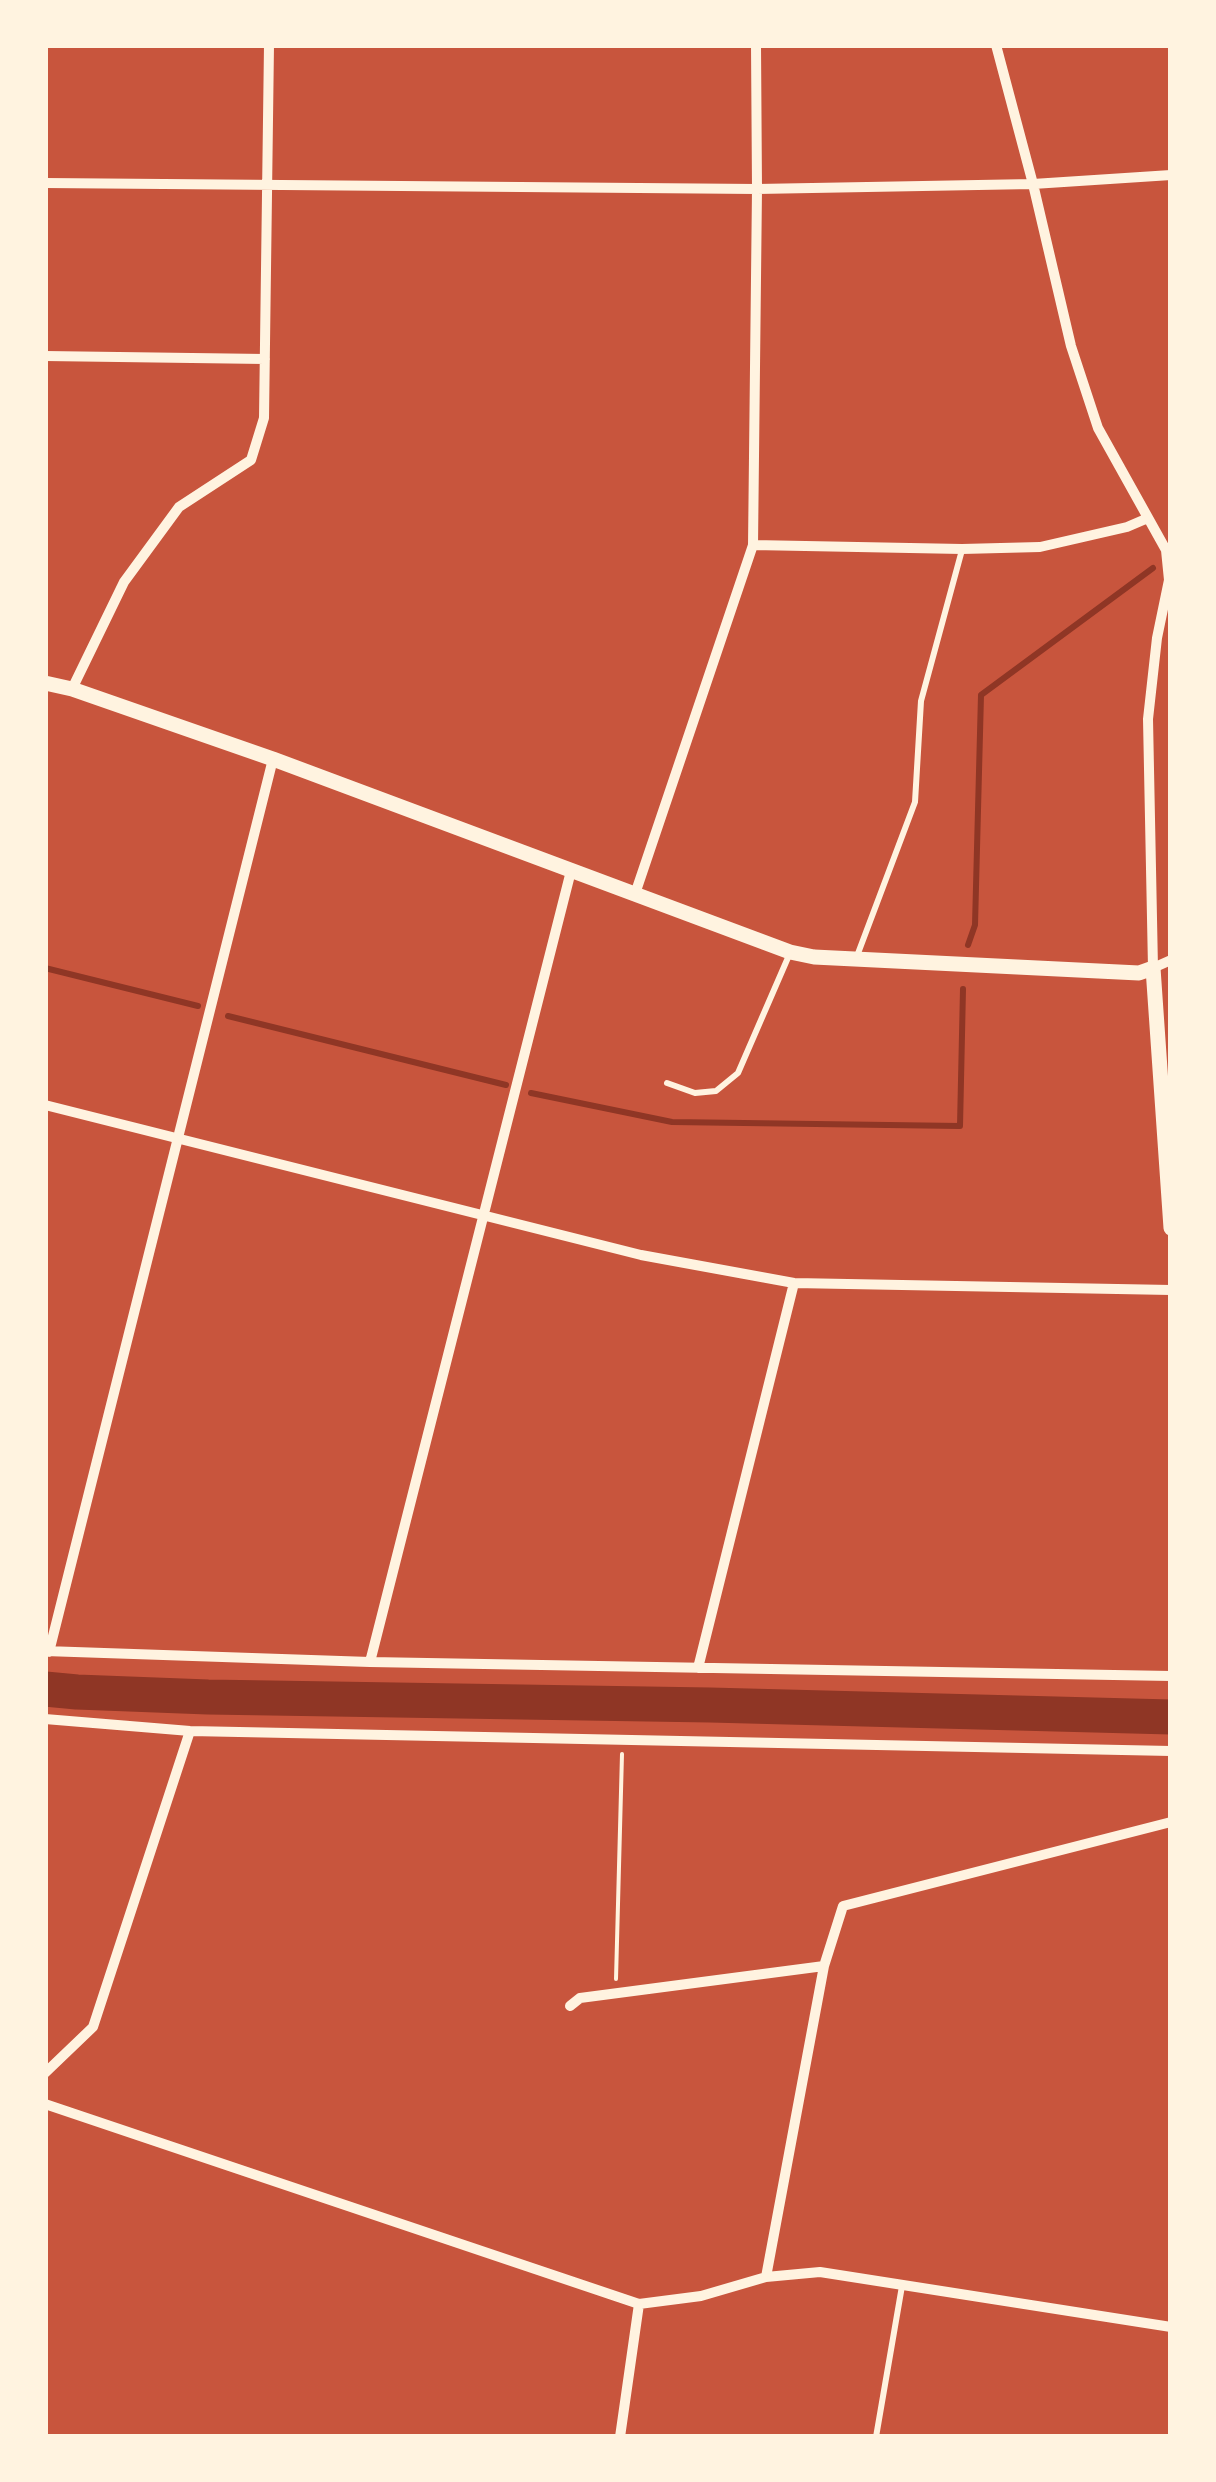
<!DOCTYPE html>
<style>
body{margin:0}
#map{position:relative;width:1216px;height:2482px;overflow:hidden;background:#c8553d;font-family:Mulish,sans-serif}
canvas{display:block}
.frame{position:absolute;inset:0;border:48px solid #fff3e0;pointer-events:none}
</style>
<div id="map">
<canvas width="1216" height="2482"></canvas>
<div class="frame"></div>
</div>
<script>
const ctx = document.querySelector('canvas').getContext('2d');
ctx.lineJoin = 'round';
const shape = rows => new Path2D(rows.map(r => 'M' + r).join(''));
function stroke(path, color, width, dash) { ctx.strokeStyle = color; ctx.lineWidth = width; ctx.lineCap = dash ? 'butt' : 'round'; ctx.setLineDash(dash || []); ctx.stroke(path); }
stroke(shape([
 [968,945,975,925,981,695,1153,568],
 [45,968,198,1006],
 [228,1016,506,1085],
 [531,1093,672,1122,960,1126,963,989]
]), '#8f3625', 6);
stroke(shape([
 [45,1689,77,1692,208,1697,710,1705,1171,1717]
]), '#8f3625', 35);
stroke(shape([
 [616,1979,622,1754]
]), '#fff3e0', 4);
stroke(shape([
 [857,956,915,802,921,701,962,550],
 [667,1083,695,1093,716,1091,738,1073,790,953],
 [876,2437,902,2286]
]), '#fff3e0', 6);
stroke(shape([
 [996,45,1033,184,1071,346,1098,428,1166,550,1169,580,1157,638,1148,719,1153,968,1171,960],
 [45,183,757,189,1033,184,1171,175],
 [45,356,265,359],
 [753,545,962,549,1040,547,1127,527,1148,518],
 [72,689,124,582,179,507,251,460,264,418,269,45],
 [635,894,753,545,757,189,756,45],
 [45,1105,641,1255,794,1283,1171,1290],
 [45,1651,370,1662,1171,1676],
 [49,1652,273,759],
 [370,1662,571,871],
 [698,1668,794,1283],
 [45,1719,190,1731,1171,1751],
 [570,2006,580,1998,824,1966],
 [45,2073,93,2027,190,1731],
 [45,2104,639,2304,701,2296,766,2277,820,2272,1171,2327],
 [766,2277,824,1966,843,1906,1171,1822],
 [620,2437,639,2304]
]), '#fff3e0', 10);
stroke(shape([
 [45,683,72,689,273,759,790,952,814,957,1139,973,1153,968,1171,1228]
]), '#fff3e0', 15);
</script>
